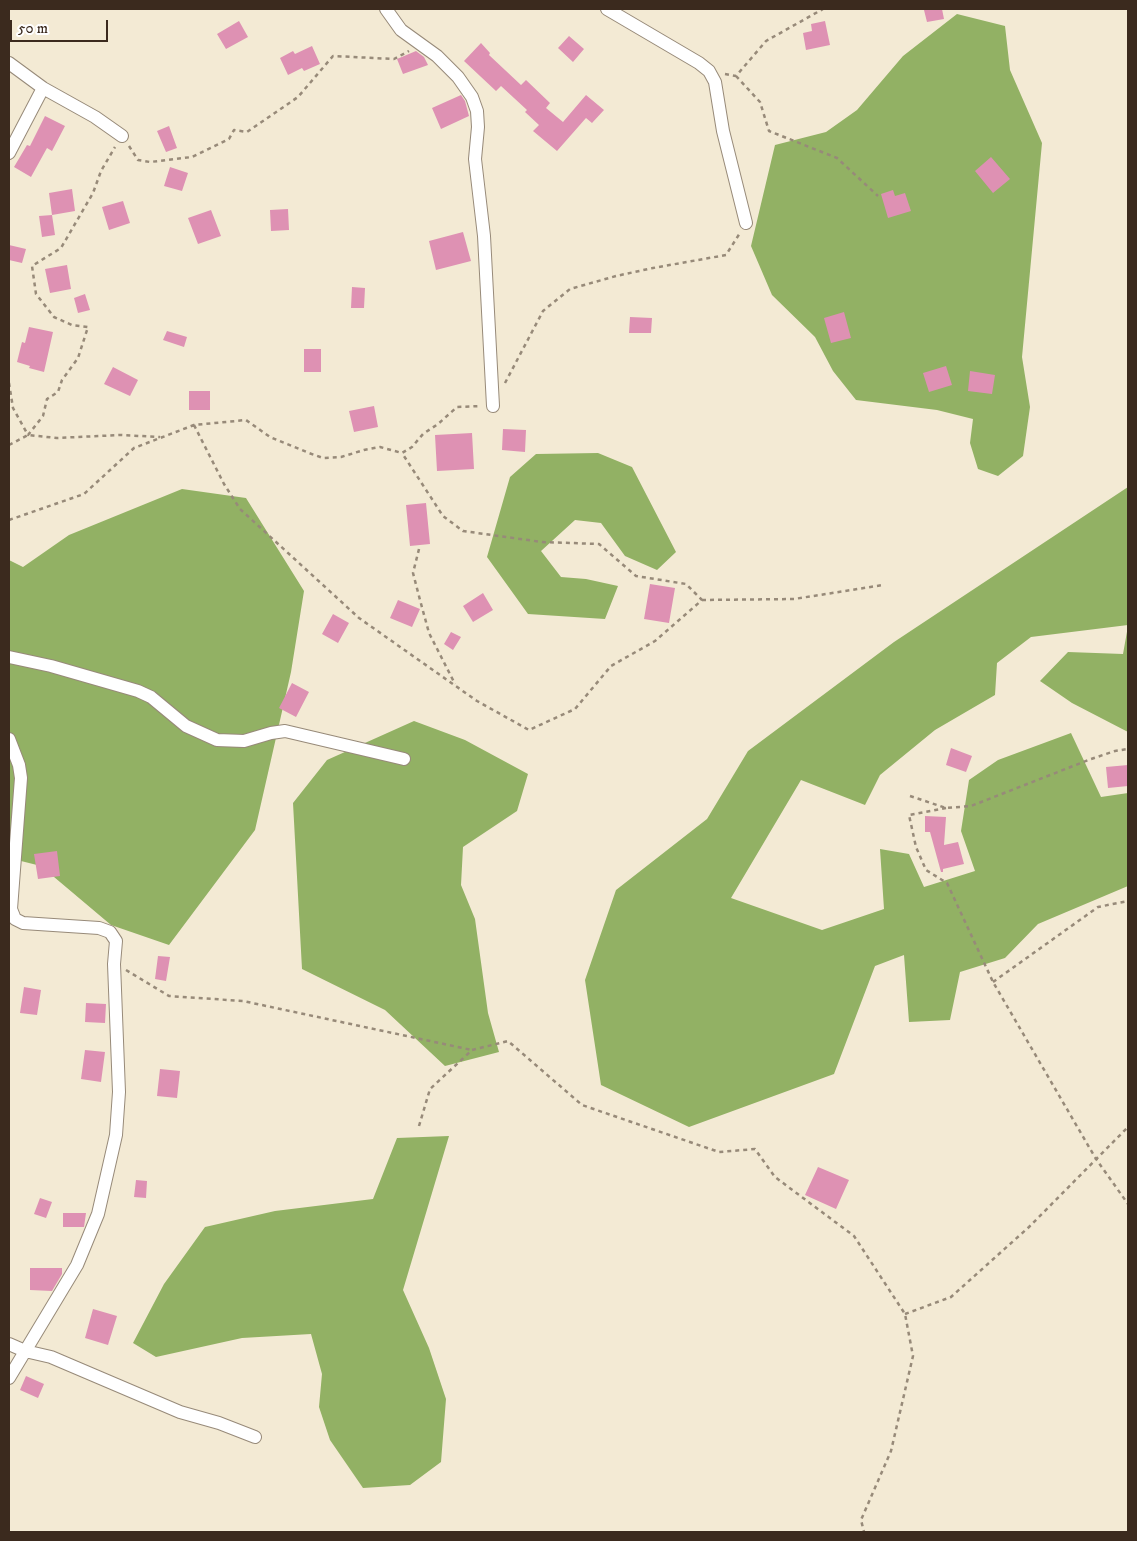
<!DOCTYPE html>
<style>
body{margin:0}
#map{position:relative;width:1137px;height:1541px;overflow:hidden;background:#f3ead4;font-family:"IM FELL DW Pica",serif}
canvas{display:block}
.frame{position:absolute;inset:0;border:10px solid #3b2a1e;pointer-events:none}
.scale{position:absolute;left:10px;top:20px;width:98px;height:22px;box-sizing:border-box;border:2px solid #3b2a1e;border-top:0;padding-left:6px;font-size:15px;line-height:18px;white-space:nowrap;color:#3b2a1e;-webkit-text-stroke:4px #fff;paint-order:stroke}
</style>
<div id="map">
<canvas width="1137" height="1541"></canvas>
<div class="frame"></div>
<div class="scale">50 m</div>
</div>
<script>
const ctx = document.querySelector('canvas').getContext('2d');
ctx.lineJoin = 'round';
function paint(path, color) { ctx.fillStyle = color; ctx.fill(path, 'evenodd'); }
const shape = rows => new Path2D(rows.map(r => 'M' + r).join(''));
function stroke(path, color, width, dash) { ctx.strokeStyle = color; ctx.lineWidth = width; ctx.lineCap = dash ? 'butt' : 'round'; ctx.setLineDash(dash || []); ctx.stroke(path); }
paint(shape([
 [957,14,1005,26,1010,70,1042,143,1022,357,1030,407,1023,456,998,476,978,469,970,443,973,419,937,410,856,400,833,371,815,337,772,295,751,246,775,145,826,132,857,110,903,56],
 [598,453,632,467,676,552,657,570,625,556,601,523,575,520,541,551,561,577,586,579,618,586,605,619,528,614,487,557,510,477,536,454],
 [1128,487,1128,625,1031,637,997,663,995,695,935,730,880,775,865,805,801,780,731,898,822,930,884,909,880,849,909,854,924,887,975,871,961,831,969,780,998,760,1071,733,1101,797,1128,793,1128,886,1038,924,1005,958,960,972,950,1020,909,1022,904,955,875,966,834,1074,689,1127,601,1085,585,980,616,890,707,819,748,751,894,642],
 [182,489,246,498,304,591,291,672,255,830,169,945,111,925,41,866,9,858,9,560,23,567,69,535],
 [1128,626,1128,732,1072,703,1040,681,1068,652,1123,654],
 [414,721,465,740,528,774,517,811,463,847,461,885,475,919,488,1013,499,1052,445,1066,385,1010,302,969,293,803,327,760],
 [449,1136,403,1290,429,1348,446,1399,441,1462,410,1485,363,1488,330,1440,319,1407,322,1374,311,1334,242,1338,156,1357,133,1343,164,1284,205,1227,275,1211,373,1199,397,1138]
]), '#92b164');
paint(shape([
 [930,9,942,9,944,19,927,22,924,10],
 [239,21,248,37,226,49,217,34],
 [825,21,830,45,806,50,803,33,812,31,811,24],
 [569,36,584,49,573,62,558,48],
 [481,43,490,53,489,55,521,85,526,80,550,103,546,108,563,122,586,95,604,110,592,123,586,118,557,151,533,131,539,125,525,112,527,110,501,86,496,91,464,61],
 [312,46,320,64,304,71,302,68,288,75,280,58,293,51,295,54],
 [416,51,424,57,428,65,403,74,397,59],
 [461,95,465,101,469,116,441,129,432,108],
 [45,116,65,126,52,151,47,148,31,177,14,167,27,145,30,146],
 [169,126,177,148,166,152,157,131],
 [991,157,1010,179,993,193,975,171],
 [170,167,188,173,182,191,164,186],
 [72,189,75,211,52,215,49,193],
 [893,190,895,196,905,193,911,211,888,218,881,194],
 [123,201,130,223,109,230,102,207],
 [288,209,289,230,271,231,270,210],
 [211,210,221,236,198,244,188,218],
 [52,215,55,235,42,237,39,216],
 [463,232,471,261,436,270,429,241],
 [9,245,26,249,22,263,9,260],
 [67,265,71,289,50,293,45,269],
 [352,287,365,288,364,308,351,308],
 [85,294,90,310,78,313,74,298],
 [844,312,851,338,831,343,824,318],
 [630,317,652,318,651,333,629,333],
 [29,327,53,332,44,372,29,368,30,366,17,362,22,342,25,343],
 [167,331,187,337,184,347,163,340],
 [304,349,321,349,321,372,304,372],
 [946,366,952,385,929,392,923,373],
 [113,367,138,380,130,396,104,384],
 [970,371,995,375,992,394,968,391],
 [189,391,210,391,210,410,189,410],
 [374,406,378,427,354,432,349,411],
 [503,429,526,430,525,452,502,450],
 [472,433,474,469,437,471,435,435],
 [426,503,430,544,410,546,406,505],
 [650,584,675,588,669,623,644,619],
 [483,593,493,610,473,622,463,606],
 [398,600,420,609,412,627,390,618],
 [333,614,349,623,338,643,322,634],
 [451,632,461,637,453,650,444,644],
 [292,683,309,692,296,717,279,708],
 [951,748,972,756,966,772,946,765],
 [1128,765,1128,786,1108,788,1106,767],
 [925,816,946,817,944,845,958,842,964,864,943,869,943,872,941,872,930,832,925,832],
 [57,851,60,876,38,879,34,854],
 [158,956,170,957,166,981,155,979],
 [24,987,41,990,37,1015,20,1013],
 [86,1003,106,1004,105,1023,85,1022],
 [85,1050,105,1052,101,1082,81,1079],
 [160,1069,180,1071,177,1098,157,1096],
 [818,1167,849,1180,836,1209,805,1195],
 [136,1180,147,1181,146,1198,134,1197],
 [40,1198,52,1202,46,1218,34,1214],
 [63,1213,86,1213,84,1227,63,1227],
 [30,1268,62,1268,62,1274,52,1291,30,1290],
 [93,1309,117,1316,108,1345,85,1338],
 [26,1376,44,1384,38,1398,20,1390]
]), '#de91b3');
const street = shape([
 [386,9,401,30,437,56,458,77,472,97,477,111,478,127,475,159,484,236,493,406],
 [607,9,699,63,709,71,715,82,723,131,746,223],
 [9,63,43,88,95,117,122,136],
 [9,153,43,88],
 [9,657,51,666,138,691,151,697,186,726,217,740,244,741,271,733,285,731,404,759],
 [9,739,19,765,21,778,11,909,15,919,23,923,99,928,110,932,116,941,114,964,119,1092,116,1135,98,1214,77,1265,9,1378],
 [9,1344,25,1351,51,1357,180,1412,219,1423,255,1437]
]);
stroke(street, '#978a79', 14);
stroke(shape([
 [725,74,736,76,766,41,823,9],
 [736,76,760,102,769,131,837,158,878,196],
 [129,146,138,160,150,162,192,157,229,139,234,130,247,132,298,97,333,56,394,59,409,51],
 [9,383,13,408,28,435,43,416,47,399,58,392,62,380,78,358,88,327,72,325,54,317,36,294,32,266,61,248,93,193,101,171,115,147],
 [505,383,543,311,570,289,616,276,653,268,726,255,740,233],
 [194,425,224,484,240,509,359,618,477,701,529,730,575,709,611,666,655,641,702,600,686,584,636,576,599,544,542,542,463,531,443,516,402,453],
 [9,445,28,435,57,438,120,435,160,437],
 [9,520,84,494,134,448,194,425,246,420,270,437,309,453,323,458,341,457,364,450,380,447,402,453,412,447,423,434,438,424,457,407,481,406],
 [419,549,413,573,420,600,429,633,455,684],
 [702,600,794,599,883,585],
 [910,796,946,808,971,806,1091,759,1115,751,1128,749],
 [946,808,909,815,916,847,926,870,947,883,993,982,1096,1159,1128,1204],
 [126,970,169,996,243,1001,472,1050],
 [993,982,1098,907,1128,901],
 [419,1126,430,1089,472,1050,508,1041,582,1105,719,1152,755,1149,775,1177,854,1236,905,1314,913,1356,891,1451,861,1520,864,1532],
 [905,1314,951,1297,1029,1227,1128,1127]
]), '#978a79', 2.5, [4, 4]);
stroke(street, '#fff', 12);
</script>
